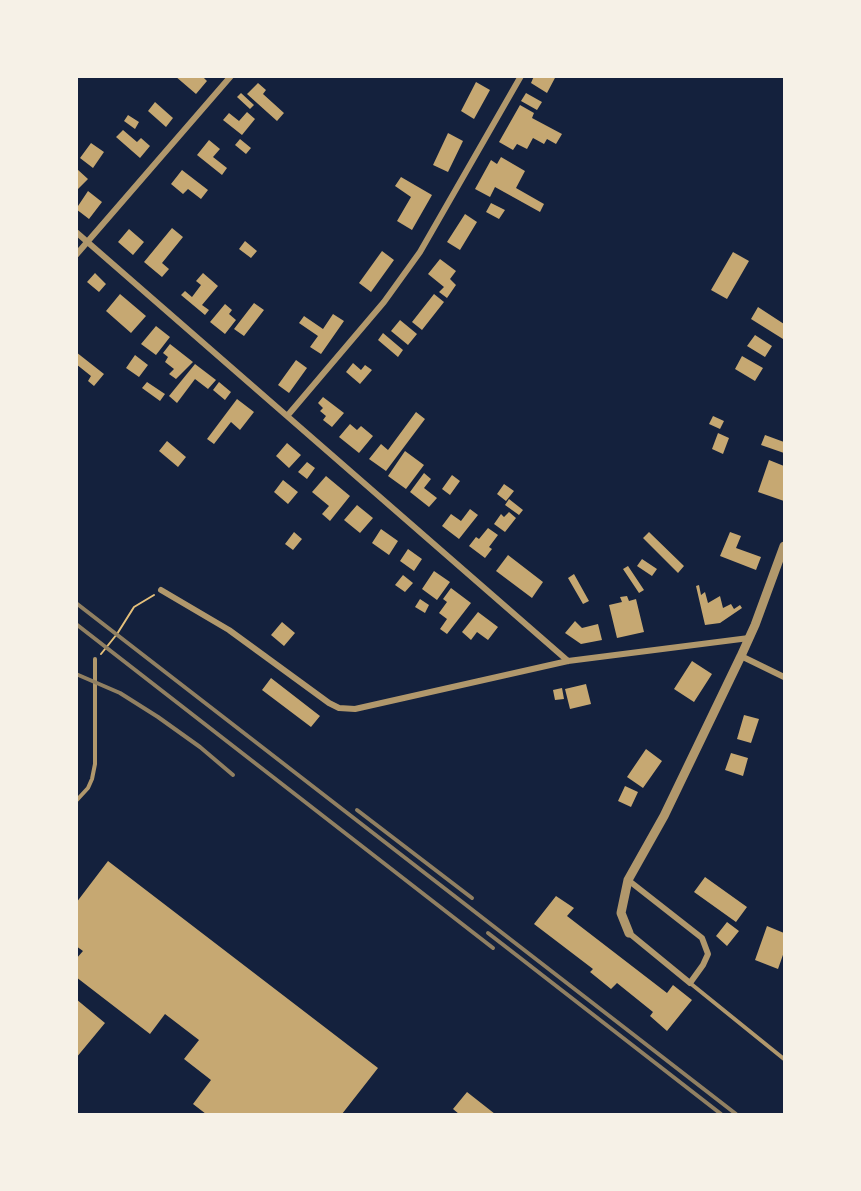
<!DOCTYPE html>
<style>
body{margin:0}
#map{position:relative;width:861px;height:1191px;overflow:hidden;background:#14213d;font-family:"Roboto Condensed",sans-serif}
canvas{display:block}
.frame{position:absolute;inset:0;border:78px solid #f6f1e7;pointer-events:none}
</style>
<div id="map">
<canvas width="861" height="1191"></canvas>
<div class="frame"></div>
</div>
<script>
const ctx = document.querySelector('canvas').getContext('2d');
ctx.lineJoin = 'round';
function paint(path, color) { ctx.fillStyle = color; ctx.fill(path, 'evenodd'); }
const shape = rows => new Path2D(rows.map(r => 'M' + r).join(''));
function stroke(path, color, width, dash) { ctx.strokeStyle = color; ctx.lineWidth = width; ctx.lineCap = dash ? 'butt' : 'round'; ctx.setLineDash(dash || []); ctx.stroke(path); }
paint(shape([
 [175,76,202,76,207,81,196,94],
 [534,76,556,76,547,93,531,83],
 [476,82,490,90,474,119,461,111],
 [258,83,266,90,263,94,284,113,277,121,247,94],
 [241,93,254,105,250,109,237,97],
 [526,93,542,102,537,110,521,101],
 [155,102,173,118,166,127,148,111],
 [520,105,534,113,532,118,562,134,556,144,547,139,544,144,533,138,527,149,517,144,513,150,499,142],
 [247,112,255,119,242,135,223,120,229,113,239,121],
 [128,115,139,122,135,129,124,121],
 [123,130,137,142,141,138,150,146,140,158,116,137],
 [448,133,463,141,448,172,433,165],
 [240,139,251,148,246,154,235,145],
 [209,140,220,149,213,157,227,168,222,175,197,155],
 [91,143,104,152,93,168,80,158],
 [501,157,525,171,516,188,544,204,540,212,495,187,490,197,475,189,491,160,497,164],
 [77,169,88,179,76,191,76,171],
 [182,170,208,190,201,199,188,189,183,194,171,184],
 [401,177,432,195,412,230,397,221,411,197,395,186],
 [88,191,102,202,89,219,76,209],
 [491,203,505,210,499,219,486,212],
 [465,214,477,222,460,250,447,242],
 [172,228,183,237,162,263,169,269,162,277,144,262],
 [129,229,144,242,133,255,118,242],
 [245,241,257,251,251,258,239,249],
 [382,251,394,260,371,292,359,283],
 [733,252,749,261,727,299,711,290],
 [440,259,456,271,450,279,456,285,447,298,439,292,444,287,428,274],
 [95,273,106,284,99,292,87,282],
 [203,273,218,286,202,305,209,310,205,315,181,295,185,291,192,297,201,285,196,281],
 [120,294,146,316,131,333,106,311],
 [434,294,444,302,422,330,412,322],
 [254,303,264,310,244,336,234,329],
 [225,304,232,310,229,314,236,320,225,334,210,322],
 [758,307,784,324,783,339,751,319],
 [333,314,344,321,321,354,310,347,318,336,299,323,304,316,323,329],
 [400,320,417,334,408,345,391,331],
 [156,326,170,337,156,355,141,344],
 [383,333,403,350,398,357,378,340],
 [755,335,772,346,765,357,747,346],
 [170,344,193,362,176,379,169,374,174,369,165,362,168,357,163,353],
 [76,352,104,374,94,386,88,381,91,376,76,364],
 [135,355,148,365,139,377,126,368],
 [742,356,763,368,755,381,735,369],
 [296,360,307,368,289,393,278,385],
 [353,363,361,370,365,365,372,370,360,384,346,372],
 [195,364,216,380,208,389,195,379,177,403,169,396],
 [147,382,165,394,160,401,142,388],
 [219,382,231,392,225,400,213,390],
 [323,397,344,413,332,427,323,420,326,416,320,411,323,408,318,403],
 [237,399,254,412,240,430,231,422,214,444,207,439],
 [416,412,425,419,386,471,369,459,381,444,388,450],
 [713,416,724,421,720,429,709,424],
 [350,424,357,430,361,426,373,436,359,453,339,437],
 [718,433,729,438,723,454,712,449],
 [765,435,784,442,784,453,761,445],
 [167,441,186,457,178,467,159,451],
 [287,443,301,455,289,468,276,456],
 [405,451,424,465,406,489,388,476],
 [769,460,784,466,784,501,758,492],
 [307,462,315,468,307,479,298,472],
 [424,473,431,479,424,488,437,498,429,507,410,492],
 [452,475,460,481,450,495,442,489],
 [326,476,350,496,330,521,322,514,329,506,312,492],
 [283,480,298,492,288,504,274,492],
 [504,484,514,491,506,501,497,494],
 [509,499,523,510,519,515,505,505],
 [357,505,373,518,360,533,344,520],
 [470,509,478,515,459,539,442,526,451,514,461,521],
 [509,512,516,518,505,532,494,524,501,514,504,517],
 [488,528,498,535,489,547,492,549,485,558,469,546,476,537,479,539],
 [381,529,398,541,389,555,372,543],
 [294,532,302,539,293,550,285,544],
 [649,532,684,566,678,573,643,538],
 [730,532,741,536,736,548,761,557,756,570,720,556],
 [408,549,422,559,414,571,400,561],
 [508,555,543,582,532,598,496,571],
 [642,559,657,569,652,576,637,566],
 [628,566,644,590,639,593,623,569],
 [434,571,450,582,437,600,422,589],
 [574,574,589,601,583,604,568,578],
 [403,575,413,583,405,592,395,585],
 [699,585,701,595,705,592,708,603,720,596,723,608,731,604,734,609,740,605,742,608,720,623,705,625,696,586],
 [451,588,471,603,447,634,440,629,447,619,439,613,447,602,443,599],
 [627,596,629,601,636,599,644,632,617,638,609,605,622,602,620,597],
 [420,599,429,605,425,613,415,607],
 [478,612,498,627,488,640,477,632,471,640,462,632],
 [575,621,582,628,598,624,602,640,581,644,565,633],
 [282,622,295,633,284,646,271,635],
 [692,661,712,674,694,702,674,689],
 [271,678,320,716,311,727,262,690],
 [586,684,591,704,570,709,565,689],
 [562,688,564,699,555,700,553,690],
 [744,715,759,719,751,743,737,739],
 [646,749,662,761,643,788,627,777],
 [731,753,748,758,743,776,725,770],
 [625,786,638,792,631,807,618,801],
 [108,861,378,1068,342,1114,206,1114,193,1104,211,1080,184,1059,199,1040,165,1014,150,1034,76,977,76,959,83,951,76,946,76,903],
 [705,877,747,907,736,922,694,892],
 [556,896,574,908,567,916,667,993,673,985,692,1000,667,1031,650,1016,653,1012,617,983,611,989,590,972,593,969,534,924],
 [727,922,739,931,727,946,716,936],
 [767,926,784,933,784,952,778,969,755,960],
 [76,999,105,1023,76,1058],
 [467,1092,495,1114,459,1114,453,1109]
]), '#c6a872');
stroke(shape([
 [101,654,117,634,134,607,154,595]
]), '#e5c07b', 2);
stroke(shape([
 [76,801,88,788,92,779,95,764,95,659],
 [690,983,784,1059]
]), '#b1986c', 4);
stroke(shape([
 [76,232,568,661],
 [76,255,231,76],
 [288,415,384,302,420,252,521,76],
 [161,590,229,630,329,703,339,708,355,709,568,661,749,638],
 [741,656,784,677],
 [628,880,702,938,708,954,703,965,690,983,629,933]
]), '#b1986c', 6);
stroke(shape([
 [629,933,621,913,628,880,664,816,741,656,755,625,784,546]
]), '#b1986c', 9);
stroke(shape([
 [76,603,736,1114],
 [76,624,493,948],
 [76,674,120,693,158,717,200,747,233,775],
 [357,810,472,898],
 [488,933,721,1114]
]), '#918062', 4);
</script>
